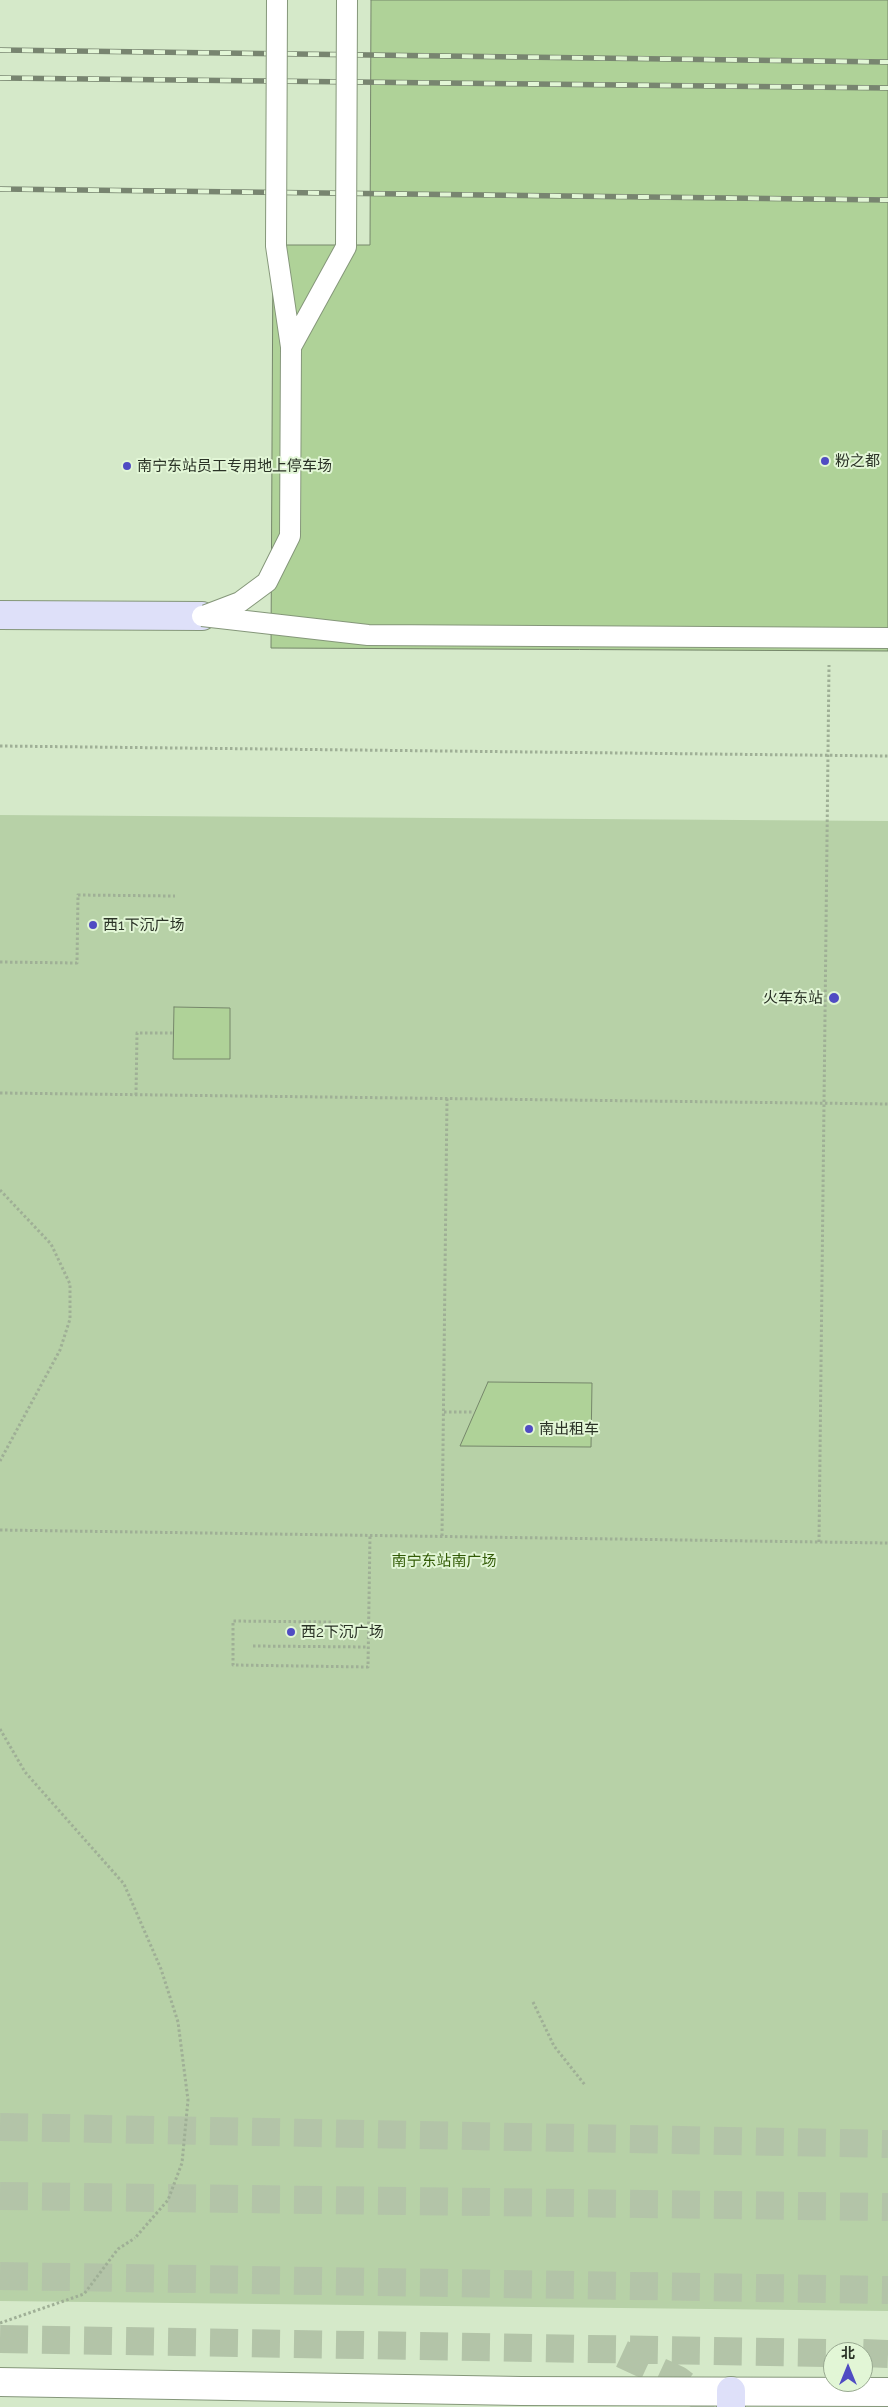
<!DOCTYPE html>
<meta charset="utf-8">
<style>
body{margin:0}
#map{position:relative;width:888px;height:2407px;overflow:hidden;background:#d5e9c9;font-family:Raleway,"Noto Sans SC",sans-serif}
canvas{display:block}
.north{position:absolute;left:823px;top:2342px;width:50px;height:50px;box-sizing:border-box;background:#e2f6d6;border:1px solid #98a890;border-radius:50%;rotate:0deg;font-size:14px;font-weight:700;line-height:20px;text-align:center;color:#2a3226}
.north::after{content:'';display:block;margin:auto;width:18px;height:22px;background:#504cc3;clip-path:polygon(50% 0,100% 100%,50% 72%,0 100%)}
</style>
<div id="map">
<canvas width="888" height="2407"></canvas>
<div class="north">北</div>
</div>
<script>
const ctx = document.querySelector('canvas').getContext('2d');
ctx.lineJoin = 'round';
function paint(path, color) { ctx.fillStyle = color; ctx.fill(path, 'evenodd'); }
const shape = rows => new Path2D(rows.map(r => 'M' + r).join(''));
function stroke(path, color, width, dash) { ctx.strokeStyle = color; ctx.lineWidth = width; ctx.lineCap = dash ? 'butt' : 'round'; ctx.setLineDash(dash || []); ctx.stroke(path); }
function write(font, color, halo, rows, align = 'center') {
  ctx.font = font + ' Raleway,"Noto Sans SC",sans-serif'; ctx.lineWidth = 4; ctx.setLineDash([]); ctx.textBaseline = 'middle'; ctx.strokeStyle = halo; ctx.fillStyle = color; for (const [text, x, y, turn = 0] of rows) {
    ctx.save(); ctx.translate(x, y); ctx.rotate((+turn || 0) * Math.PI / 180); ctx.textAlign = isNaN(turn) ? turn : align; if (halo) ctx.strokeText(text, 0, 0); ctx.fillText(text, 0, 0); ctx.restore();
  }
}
paint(shape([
 [0,815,888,821,888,2311,0,2301]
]), '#b7d1a7');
const building = shape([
 [371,0,888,0,888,651,271,648,273,245,370,245,371,0],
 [174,1007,230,1008,230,1059,173,1059,174,1007],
 [488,1382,592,1383,591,1447,460,1446,488,1382]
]);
paint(building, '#afd298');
stroke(building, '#76876b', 1);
stroke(shape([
 [0,2127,888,2144],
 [0,2339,833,2353],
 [863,2353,888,2354],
 [622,2354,678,2380,714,2407]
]), '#b3c4a8', 28, [28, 14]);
stroke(shape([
 [0,2196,888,2207],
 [0,2276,888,2290]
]), '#b3c4a8', 28, [28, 14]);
const street = shape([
 [0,2382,521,2391,888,2392]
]);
const secondary = shape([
 [0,615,202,616],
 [731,2407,731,2391]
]);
stroke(street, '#85977a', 30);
stroke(secondary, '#85977a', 30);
stroke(shape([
 [0,746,888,756],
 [0,962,77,963,78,895,175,896],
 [0,1093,888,1104],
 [136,1095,137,1033,174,1033],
 [0,1190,51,1244,70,1284,70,1319,60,1350,0,1461],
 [444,1412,474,1412],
 [0,1530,888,1543],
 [442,1536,447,1098],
 [819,1542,829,665],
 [331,1622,233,1621,233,1665,368,1667,370,1535],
 [253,1646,368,1647],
 [533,2002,554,2046,585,2085],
 [0,2323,84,2294,118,2249,135,2238]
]), '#9faf96', 3, [2.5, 2.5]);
stroke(street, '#fff', 28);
stroke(secondary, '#dee0f9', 28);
const rail = shape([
 [0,50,888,62],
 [0,78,888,88],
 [0,189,888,200]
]);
stroke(rail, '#788570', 5.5);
stroke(rail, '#e2f6d6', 4, [11]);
const laneBridge = shape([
 [291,347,346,247,347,0],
 [206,615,240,602,267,582,290,536,291,347,276,246,277,0],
 [202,616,368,635,888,638]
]);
stroke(laneBridge, '#85977a', 22, []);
stroke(shape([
 [0,1729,25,1772,124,1884,161,1969,178,2022,188,2100,182,2163,168,2200,135,2238]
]), '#9faf96', 3, [2.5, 2.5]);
stroke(laneBridge, '#fff', 20);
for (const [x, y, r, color] of [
 [825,461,5,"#504cc3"],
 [127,466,5,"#504cc3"],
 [93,925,5,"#504cc3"],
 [834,998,6,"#504cc3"],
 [529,1429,5,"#504cc3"],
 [291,1632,5,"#504cc3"]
]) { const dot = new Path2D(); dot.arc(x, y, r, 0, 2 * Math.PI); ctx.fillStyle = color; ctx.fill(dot); stroke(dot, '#e2f6d6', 2); }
write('15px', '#2a3226', '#e2f6d6', [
 ["粉之都",835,461],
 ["南宁东站员工专用地上停车场",137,466],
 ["西1下沉广场",103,925],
 ["火车东站",823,998,"right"],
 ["南出租车",539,1429],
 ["西2下沉广场",301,1632]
], 'left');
write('15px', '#325b06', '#e2f6d6', [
 ["南宁东站南广场",444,1561]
]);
</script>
